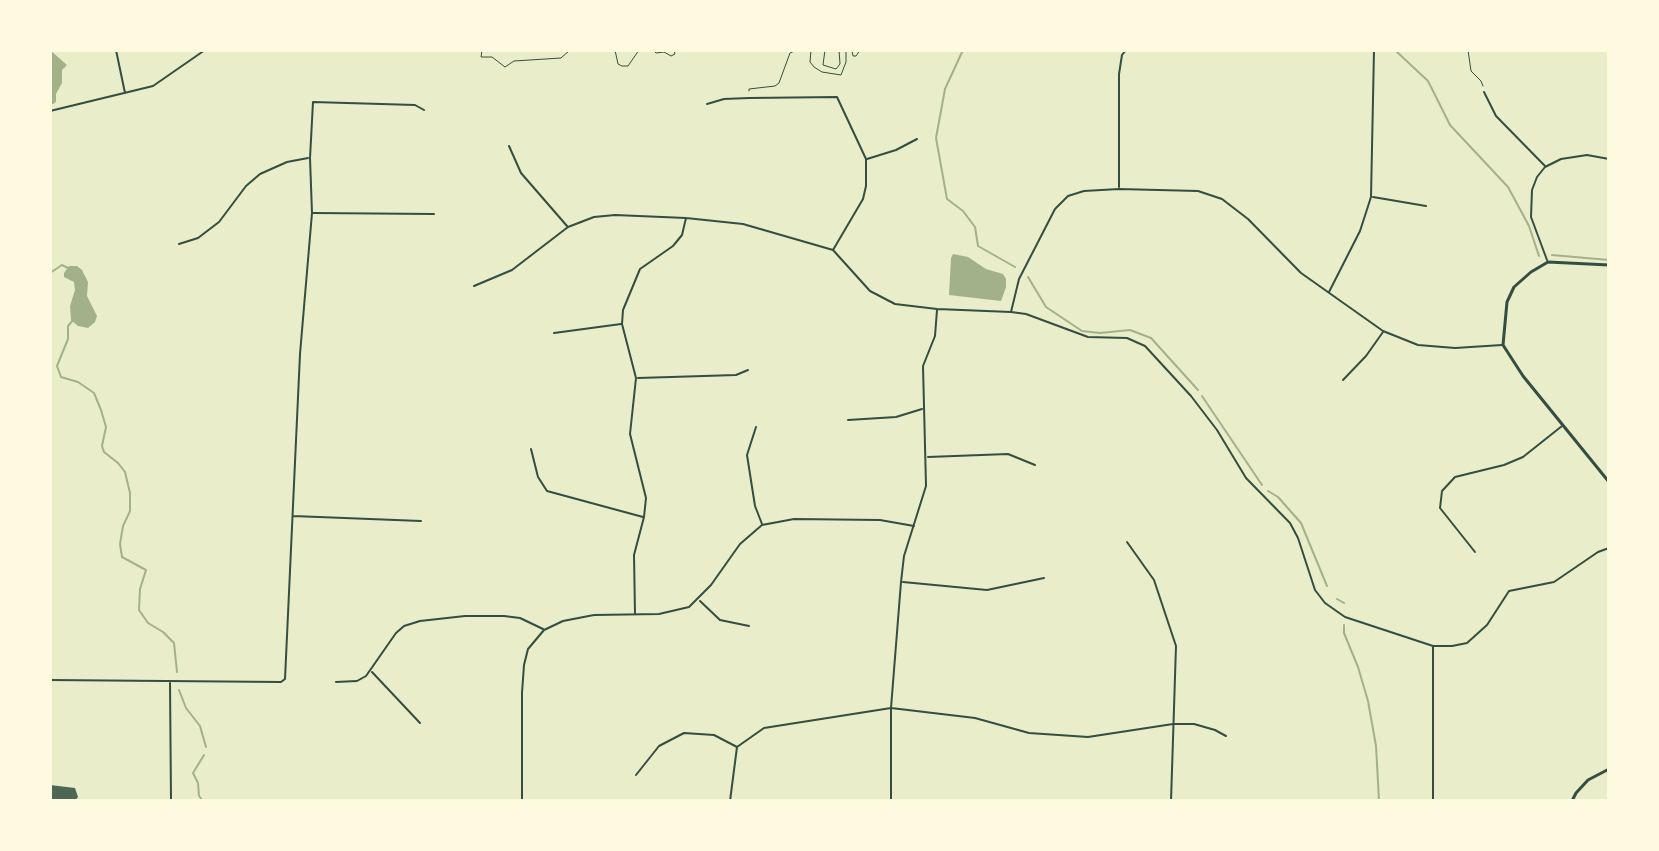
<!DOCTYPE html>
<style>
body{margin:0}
#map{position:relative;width:1659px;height:851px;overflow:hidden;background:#e9edc9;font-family:"Titillium Web",sans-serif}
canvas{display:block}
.frame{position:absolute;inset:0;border:52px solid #fefae0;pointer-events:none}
</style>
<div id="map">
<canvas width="1659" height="851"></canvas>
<div class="frame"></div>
</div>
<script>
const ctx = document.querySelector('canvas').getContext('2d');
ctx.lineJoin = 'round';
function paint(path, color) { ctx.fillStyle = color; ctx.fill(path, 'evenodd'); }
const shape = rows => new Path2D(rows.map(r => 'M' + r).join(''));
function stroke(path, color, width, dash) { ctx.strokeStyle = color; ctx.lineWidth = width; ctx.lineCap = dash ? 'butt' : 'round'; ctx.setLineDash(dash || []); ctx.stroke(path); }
paint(shape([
 [50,50,67,65,62,70,62,83,56,94,56,102,53,104,50,104],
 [953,254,968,257,986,269,1003,274,1006,279,1006,287,1001,301,949,295,951,258],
 [69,266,77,266,82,270,88,282,87,296,97,316,95,322,88,328,78,326,71,320,70,306,75,290,74,282,64,277,64,273]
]), '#a3b18a');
stroke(shape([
 [963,50,945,89,936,138,947,199,963,211,975,227,978,246,1015,267],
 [1397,52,1428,81,1450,125,1508,187,1529,226,1539,256],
 [1552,255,1609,260],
 [50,273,62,265,70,269],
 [1028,277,1046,307,1082,331,1100,333,1130,330,1151,338,1198,390],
 [73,320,68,326,68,339,57,366,61,377,78,382,94,393,101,410,106,427,102,446,104,452,118,463,125,472,130,493,130,511,123,526,120,544,122,557,146,570,140,589,139,610,148,623,163,632,174,643,177,672],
 [1202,396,1262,485],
 [1268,491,1278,497,1301,523,1327,586],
 [1337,599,1344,603],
 [1344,625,1344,633,1358,667,1368,701,1376,746,1379,801],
 [179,690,186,708,200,726,206,747],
 [203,801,199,796,198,783,193,773,204,755]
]), '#a3b18a', 2);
paint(shape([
 [50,785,75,788,78,797,75,801,50,801]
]), '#4f6655');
stroke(shape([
 [482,50,481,57,492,57,505,67,514,61,561,58,570,50],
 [615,50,618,64,622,66,628,66,639,50],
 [653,50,656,53,664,52,671,56,675,54,674,50],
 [811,50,810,62,814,67,822,72,841,75,846,62,846,50],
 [825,50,823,65,836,69,840,64,839,50],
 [852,50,853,56,856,56,860,50],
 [1468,50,1471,71,1481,81,1483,86],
 [749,91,749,89,775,86,779,83,790,53,797,50]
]), '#344e41', 1);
stroke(shape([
 [116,50,125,93],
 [1484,92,1496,116,1545,166],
 [707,104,724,99,749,98,837,97,866,159,866,186,863,199,833,250],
 [50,111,153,86,205,50],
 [509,146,521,173,567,226],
 [867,159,896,150,917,139],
 [1119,187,1119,74,1122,55,1126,50],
 [1373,197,1426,206],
 [313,213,434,214],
 [179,244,198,238,219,222,246,186,260,174,287,162,308,158],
 [1547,260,1531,217,1532,190,1537,177,1545,167,1561,159,1587,155,1609,159],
 [474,286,512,270,568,227,594,217,615,215,686,218,743,224,833,250,870,291,895,304,937,309,1011,312,1026,314,1088,337,1127,338,1145,346,1191,396,1217,430,1246,478,1290,523,1298,538,1315,590,1325,603,1345,617,1433,646,1452,646,1467,643,1487,625,1509,591,1554,582,1598,552,1609,548],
 [1329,292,1360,231,1371,197,1374,50],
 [1011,312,1019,279,1055,209,1068,196,1084,191,1119,189,1198,191,1222,199,1248,219,1301,273,1383,331,1418,345,1455,348,1502,345],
 [554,333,621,324],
 [638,378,736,375,748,370],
 [1343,380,1366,356,1383,332],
 [848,420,896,417,922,409],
 [756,427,747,455,755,506,762,524],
 [531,449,538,477,547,491,643,517],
 [928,457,1008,454,1035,465],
 [293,516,421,521],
 [1127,542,1154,580,1176,646,1171,801],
 [1475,552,1440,508,1442,491,1455,477,1504,465,1523,457,1562,426],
 [903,582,987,590,1044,578],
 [700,601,720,620,749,626],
 [635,613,634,555,644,517,646,498,630,434,636,378,622,324,623,310,640,269,673,246,682,235,686,218],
 [372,672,420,723],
 [50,680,281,682,285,679,300,354,312,213,310,158,313,102,415,105,424,110],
 [336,682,357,681,366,676,396,633,404,626,420,621,465,616,504,616,520,618,543,629],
 [170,683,171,801],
 [636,775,659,746,684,733,714,735,737,747,764,728,891,708,975,718,1029,733,1088,737,1173,724,1194,724,1215,730,1226,736],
 [522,801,522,693,524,665,528,649,544,630,563,621,594,615,659,614,689,607,711,585,740,544,762,525,794,519,880,520,914,526],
 [730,801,737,747],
 [891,801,891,708,901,582,904,556,926,486,923,366,935,336,937,310],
 [1433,801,1433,646]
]), '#344e41', 2);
stroke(shape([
 [1609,265,1548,262,1531,272,1514,287,1507,302,1503,345,1523,376,1609,482],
 [1572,801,1576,793,1588,780,1609,769]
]), '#344e41', 3);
</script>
